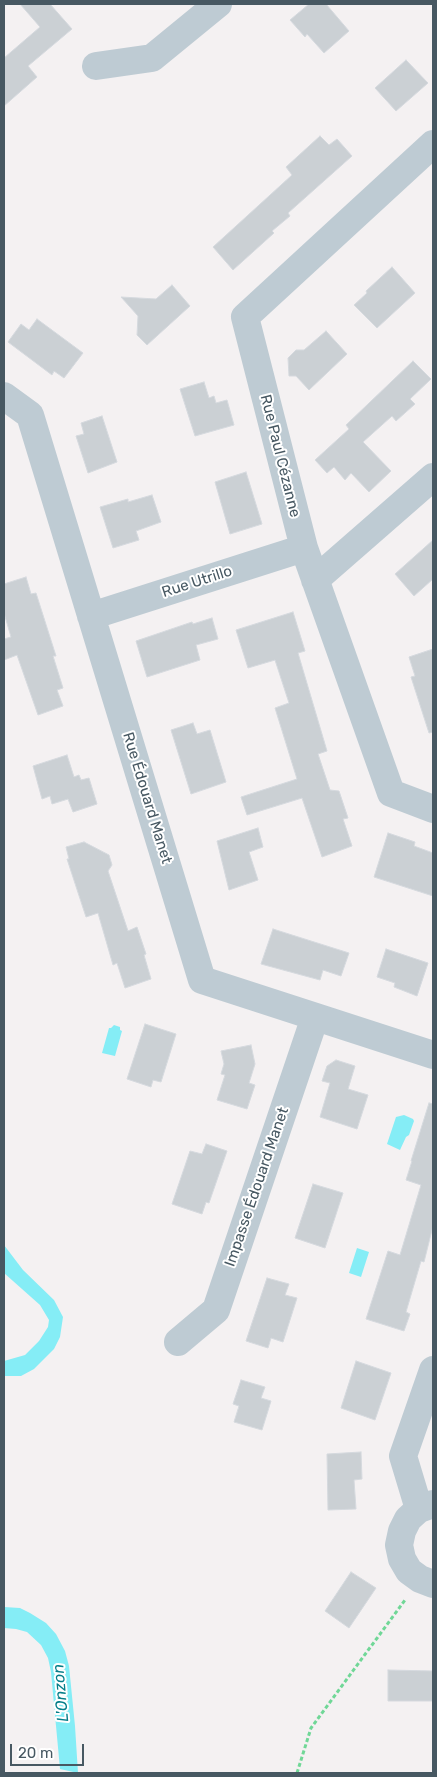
<!DOCTYPE html>
<meta charset="utf-8">
<style>
body{margin:0}
#map{position:relative;width:437px;height:1777px;overflow:hidden;background:#f4f1f2;font-family:Rubik,sans-serif}
canvas{display:block}
.frame{position:absolute;inset:0;border:5px solid #475862;pointer-events:none}
.scale{position:absolute;left:10px;top:1744px;width:74px;height:22px;box-sizing:border-box;border:2px solid #475862;border-top:0;padding-left:6px;font-size:15px;line-height:18px;white-space:nowrap;color:#475862;-webkit-text-stroke:4px #fff;paint-order:stroke}
</style>
<div id="map">
<canvas width="437" height="1777"></canvas>
<div class="frame"></div>
<div class="scale">20 m</div>
</div>
<script>
const ctx = document.querySelector('canvas').getContext('2d');
ctx.lineJoin = 'round';
function paint(path, color) { ctx.fillStyle = color; ctx.fill(path, 'evenodd'); }
const shape = rows => new Path2D(rows.map(r => 'M' + r).join(''));
function stroke(path, color, width, dash) { ctx.strokeStyle = color; ctx.lineWidth = width; ctx.lineCap = dash ? 'butt' : 'round'; ctx.setLineDash(dash || []); ctx.stroke(path); }
function write(font, color, halo, rows, align = 'center') {
  ctx.font = font + ' Rubik,sans-serif'; ctx.lineWidth = 4; ctx.setLineDash([]); ctx.textBaseline = 'middle'; ctx.strokeStyle = halo; ctx.fillStyle = color; for (const [text, x, y, turn = 0] of rows) {
    ctx.save(); ctx.translate(x, y); ctx.rotate((+turn || 0) * Math.PI / 180); ctx.textAlign = isNaN(turn) ? turn : align; if (halo) ctx.strokeText(text, 0, 0); ctx.fillText(text, 0, 0); ctx.restore();
  }
}
paint(shape([
 [114,1025,120,1027,120,1030,122,1031,115,1056,102,1053,109,1028,111,1028],
 [404,1115,413,1119,414,1121,409,1135,406,1137,400,1150,387,1144,396,1117],
 [4,1245,23,1270,54,1300,63,1317,60,1337,54,1349,34,1369,21,1376,4,1376,4,1361,25,1355,39,1341,48,1327,49,1320,40,1305,4,1273],
 [357,1248,369,1252,361,1277,349,1273],
 [4,1607,20,1608,30,1613,46,1623,56,1634,65,1651,69,1666,75,1726,78,1773,60,1769,51,1672,48,1658,41,1645,27,1632,16,1629,4,1628]
]), '#85edf6');
const building = shape([
 [20,4,50,4,72,29,28,66,37,77,4,106,4,58,40,27,20,4],
 [309,4,326,4,349,31,324,53,307,34,305,37,290,20,309,4],
 [406,60,428,83,396,111,375,88,406,60],
 [320,136,329,145,337,139,352,156,288,213,290,216,272,231,274,233,233,270,213,247,292,175,286,167,320,136],
 [392,267,415,293,377,328,354,305,367,293,366,291,392,267],
 [172,285,190,306,147,345,137,335,138,316,121,297,156,299,172,285],
 [37,319,83,353,64,378,54,371,52,375,8,342,21,324,29,330,37,319],
 [326,331,347,354,309,390,296,376,289,376,288,358,296,350,304,350,326,331],
 [413,361,431,379,410,399,415,404,396,421,392,416,363,442,391,471,369,492,351,473,345,480,334,467,327,473,315,460,349,429,346,425,413,361],
 [204,382,209,398,214,396,216,403,227,400,234,425,195,436,180,389,204,382],
 [102,416,117,462,88,473,76,436,84,434,81,423,102,416],
 [246,472,262,524,230,534,215,482,246,472],
 [152,495,161,522,136,531,139,540,113,548,100,507,128,499,128,502,152,495],
 [433,540,433,579,414,596,395,574,433,540],
 [26,577,31,594,36,593,56,656,53,656,63,688,57,690,63,706,38,715,17,655,4,660,4,639,11,637,4,613,4,584,26,577],
 [293,612,305,651,298,653,327,751,318,754,330,790,339,791,348,818,343,819,352,846,322,857,302,798,247,815,241,797,297,779,275,708,289,703,275,660,248,668,236,630,293,612],
 [212,618,218,639,196,645,200,660,147,677,136,641,192,622,193,624,212,618],
 [433,649,433,732,429,733,411,677,415,676,409,657,433,649],
 [193,723,197,734,210,730,226,782,191,794,171,730,193,723],
 [67,755,74,777,79,775,81,780,89,778,97,804,73,812,68,799,52,804,50,796,42,799,33,766,67,755],
 [258,828,263,847,249,852,258,880,229,890,217,841,258,828],
 [388,833,415,842,414,846,433,853,433,896,374,877,388,833],
 [84,842,109,855,112,865,108,871,128,931,137,927,146,954,144,955,151,979,125,988,117,963,113,965,98,913,86,917,67,859,69,859,66,847,84,842],
 [273,929,349,953,341,976,323,970,320,980,261,964,273,929],
 [386,949,428,963,417,996,394,987,395,983,377,977,386,949],
 [145,1024,176,1034,161,1082,153,1080,151,1087,127,1079,145,1024],
 [251,1045,255,1064,249,1083,255,1085,247,1109,217,1100,225,1075,221,1074,224,1064,221,1051,251,1045],
 [336,1060,355,1066,348,1089,368,1095,357,1129,320,1117,330,1083,322,1081,327,1066,336,1060],
 [429,1103,433,1104,433,1226,424,1262,421,1261,406,1312,410,1314,404,1331,366,1319,388,1251,400,1255,421,1185,406,1180,412,1161,411,1161,429,1103],
 [206,1144,227,1151,209,1203,206,1202,202,1214,172,1204,190,1151,202,1154,206,1144],
 [313,1184,343,1193,325,1248,295,1238,313,1184],
 [267,1278,289,1284,285,1295,297,1298,283,1342,271,1338,268,1348,246,1341,267,1278],
 [356,1361,391,1373,375,1420,341,1408,356,1361],
 [241,1380,265,1387,261,1398,271,1401,262,1430,234,1422,239,1406,233,1404,241,1380],
 [361,1452,362,1479,354,1480,356,1509,328,1510,327,1454,361,1452],
 [351,1572,376,1588,349,1628,325,1611,351,1572],
 [388,1670,433,1671,433,1701,388,1701,388,1670]
]);
paint(building, '#cbd0d4');
stroke(building, '#d5d9de', 1);
stroke(shape([
 [297,1773,311,1728,405,1600]
]), '#70d797', 3, [4, 2.5]);
stroke(shape([
 [96,66,152,58,218,4],
 [433,144,245,317,304,548,391,793,433,809],
 [4,396,30,415,202,980,433,1055],
 [315,580,433,477],
 [91,616,304,548],
 [178,1342,216,1310,315,1017],
 [433,1504,419,1509,408,1519,402,1531,399,1545,402,1559,409,1571,420,1579,433,1584],
 [419,1509,403,1456,433,1370]
]), '#becbd3', 28);
write('15px', '#475862', '#fff', [
 ["Rue Paul Cézanne",280,456,76],
 ["Rue Utrillo",197,582,-18],
 ["Rue Édouard Manet",147,798,73],
 ["Impasse Édouard Manet",257,1187,-71]
]);
write('italic 16px', '#057e89', '#fff', [
 ["L'Onzon",61,1693,-95]
]);
</script>
